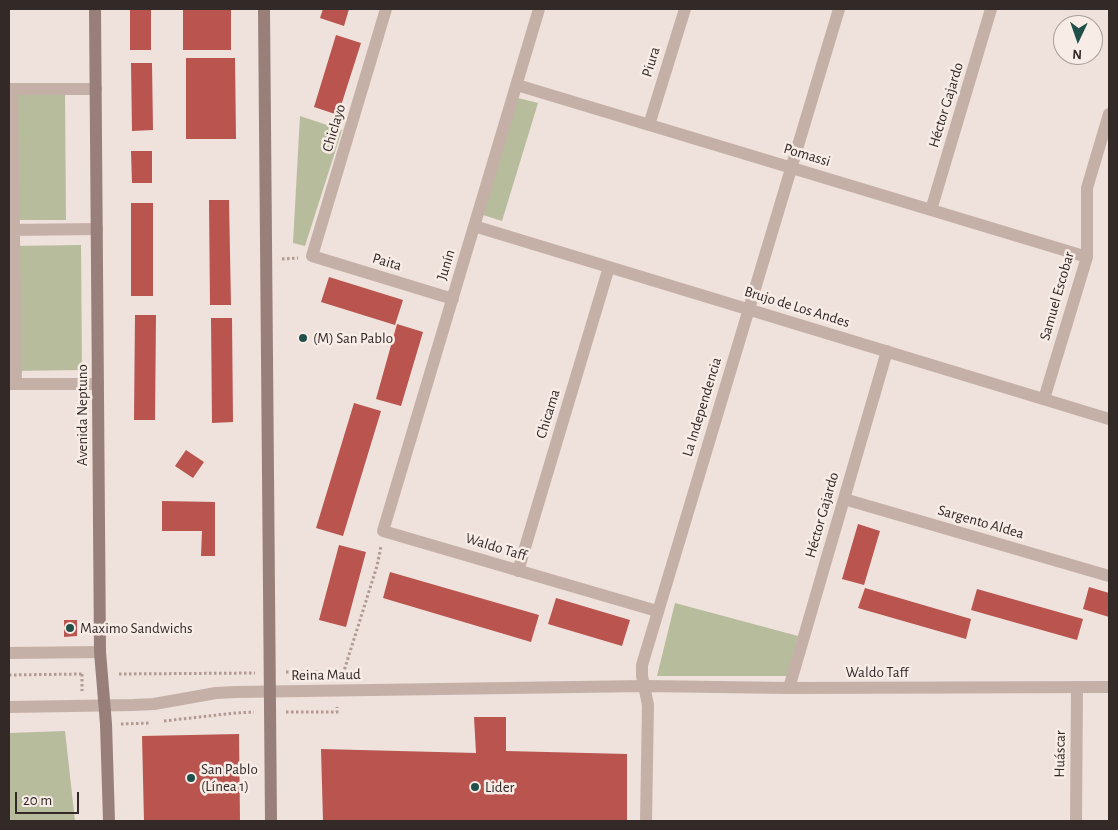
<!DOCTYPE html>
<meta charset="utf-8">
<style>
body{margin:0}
#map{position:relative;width:1118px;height:830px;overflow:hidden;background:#efe1db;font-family:"Alegreya Sans",sans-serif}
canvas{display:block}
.frame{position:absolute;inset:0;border:10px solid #332927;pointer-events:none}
.north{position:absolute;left:1053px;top:15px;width:50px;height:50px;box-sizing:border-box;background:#f7ece6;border:1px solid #a99e9a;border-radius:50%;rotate:183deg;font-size:14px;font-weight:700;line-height:20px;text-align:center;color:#332927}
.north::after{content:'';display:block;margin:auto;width:18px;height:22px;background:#21504a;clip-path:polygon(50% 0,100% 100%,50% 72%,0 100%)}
.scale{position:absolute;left:15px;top:792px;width:64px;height:22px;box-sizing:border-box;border:2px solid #332927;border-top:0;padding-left:6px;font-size:15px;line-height:18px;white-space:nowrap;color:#332927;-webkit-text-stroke:4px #f7ece6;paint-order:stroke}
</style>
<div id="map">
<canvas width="1118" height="830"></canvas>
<div class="frame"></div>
<div class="north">N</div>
<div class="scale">20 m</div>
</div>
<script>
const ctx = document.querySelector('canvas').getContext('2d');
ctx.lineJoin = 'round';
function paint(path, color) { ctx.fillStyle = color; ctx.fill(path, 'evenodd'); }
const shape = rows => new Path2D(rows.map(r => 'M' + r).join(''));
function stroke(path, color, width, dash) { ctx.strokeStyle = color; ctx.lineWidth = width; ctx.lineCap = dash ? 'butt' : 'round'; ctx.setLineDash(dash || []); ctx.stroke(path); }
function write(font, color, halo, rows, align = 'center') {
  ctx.font = font + ' "Alegreya Sans",sans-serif'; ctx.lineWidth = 5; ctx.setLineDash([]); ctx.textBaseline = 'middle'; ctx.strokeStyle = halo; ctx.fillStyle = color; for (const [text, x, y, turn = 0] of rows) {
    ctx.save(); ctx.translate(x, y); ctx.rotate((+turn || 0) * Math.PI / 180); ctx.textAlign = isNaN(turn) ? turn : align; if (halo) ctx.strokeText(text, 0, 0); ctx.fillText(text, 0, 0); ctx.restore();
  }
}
paint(shape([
 [9,95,65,95,66,220,9,220],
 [518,98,538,103,502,221,483,215],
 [300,116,342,130,305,246,293,243],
 [81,245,82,370,11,371,10,246],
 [675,603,798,636,787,676,657,676],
 [65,731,75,821,9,821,9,733]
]), '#b7bc9c');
paint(shape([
 [130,9,151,9,151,50,130,50],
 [183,9,231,9,231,50,183,50],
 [323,9,349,9,344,26,320,18],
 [336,35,361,43,338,115,314,107],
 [186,58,235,58,236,139,186,139],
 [131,63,152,63,153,130,132,131],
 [131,151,152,151,152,183,132,183],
 [209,200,229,200,231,305,210,305],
 [131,203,153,203,153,296,131,296],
 [329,277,403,300,395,325,321,302],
 [135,315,156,315,155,420,134,420],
 [211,318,232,318,233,422,212,423],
 [397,324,423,332,401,406,376,399],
 [354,403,381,411,343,536,316,528],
 [186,450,204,462,193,478,175,466],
 [162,501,215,502,215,556,201,556,202,531,162,531],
 [858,524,880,531,864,585,842,579],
 [339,545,366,552,346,627,319,620],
 [390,572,539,615,531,642,383,598],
 [1089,587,1109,593,1109,617,1083,609],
 [865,588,971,619,966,639,858,608],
 [977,589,1083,619,1077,640,971,610],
 [556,598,630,620,622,646,548,624],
 [64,620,77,620,77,636,64,637],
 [474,717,506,717,506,751,627,754,627,821,323,821,321,749,476,753],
 [239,734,240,821,144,821,142,736]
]), '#b9544e');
stroke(shape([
 [282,259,298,258],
 [286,672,305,672,305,676],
 [305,672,320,672],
 [82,674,82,691],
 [119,674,255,673],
 [343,674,377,566,381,546],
 [9,675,82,674],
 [286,712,337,712,337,707],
 [164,721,235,713,254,712],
 [121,724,150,723]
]), '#b19a92', 3, [2.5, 2.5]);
stroke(shape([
 [386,9,312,256,453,299],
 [539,9,383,531,657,611],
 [517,85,1087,257],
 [9,89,96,89],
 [12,89,16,384],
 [649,125,685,9],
 [931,210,991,9],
 [474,226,1109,419],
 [9,230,97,229],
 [9,384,98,384],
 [1044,399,1087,257,1087,188,1109,114],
 [844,499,1109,576],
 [518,571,609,267],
 [9,653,100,652],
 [789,688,887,351],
 [646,821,648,705,642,676,642,665,839,9],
 [1076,821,1077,687]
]), '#c5b0a8', 12);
stroke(shape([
 [9,707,133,705,154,704,216,693,236,692,645,686,789,688,1109,687]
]), '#c5b0a8', 12);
stroke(shape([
 [95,9,100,652,106,724,109,821],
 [264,9,271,821]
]), '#987f7a', 12);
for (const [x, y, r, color] of [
 [303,338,5,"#21504a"],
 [70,628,5,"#21504a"],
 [191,778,5,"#21504a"],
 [475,787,5,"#21504a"]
]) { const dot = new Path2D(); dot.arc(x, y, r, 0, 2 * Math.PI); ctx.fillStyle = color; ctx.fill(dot); stroke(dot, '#f7ece6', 2); }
write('15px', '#332927', '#f7ece6', [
 ["Piura",651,62,-73],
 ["Héctor Gajardo",946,105,-73],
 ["Chiclayo",334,128,-73],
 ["Pomassi",807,155,17],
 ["Paita",387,262,17],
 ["Junín",446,265,-73],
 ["Samuel Escobar",1057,296,-74],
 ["Brujo de Los Andes",797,307,17],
 ["La Independencia",702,407,-73],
 ["Chicama",548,414,-73],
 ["Avenida Neptuno",82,415,-90],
 ["Héctor Gajardo",822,515,-74],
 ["Sargento Aldea",981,522,16],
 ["Waldo Taff",496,547,17],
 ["Waldo Taff",877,672],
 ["Reina Maud",326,675,-1],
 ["Huáscar",1060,754,-89]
]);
write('15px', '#332927', '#f7ece6', [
 ["(M) San Pablo",313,338],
 ["Maximo Sandwichs",80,628],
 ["San Pablo",201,769],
 ["(Línea 1)",201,786],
 ["Lider",485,787]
], 'left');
</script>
